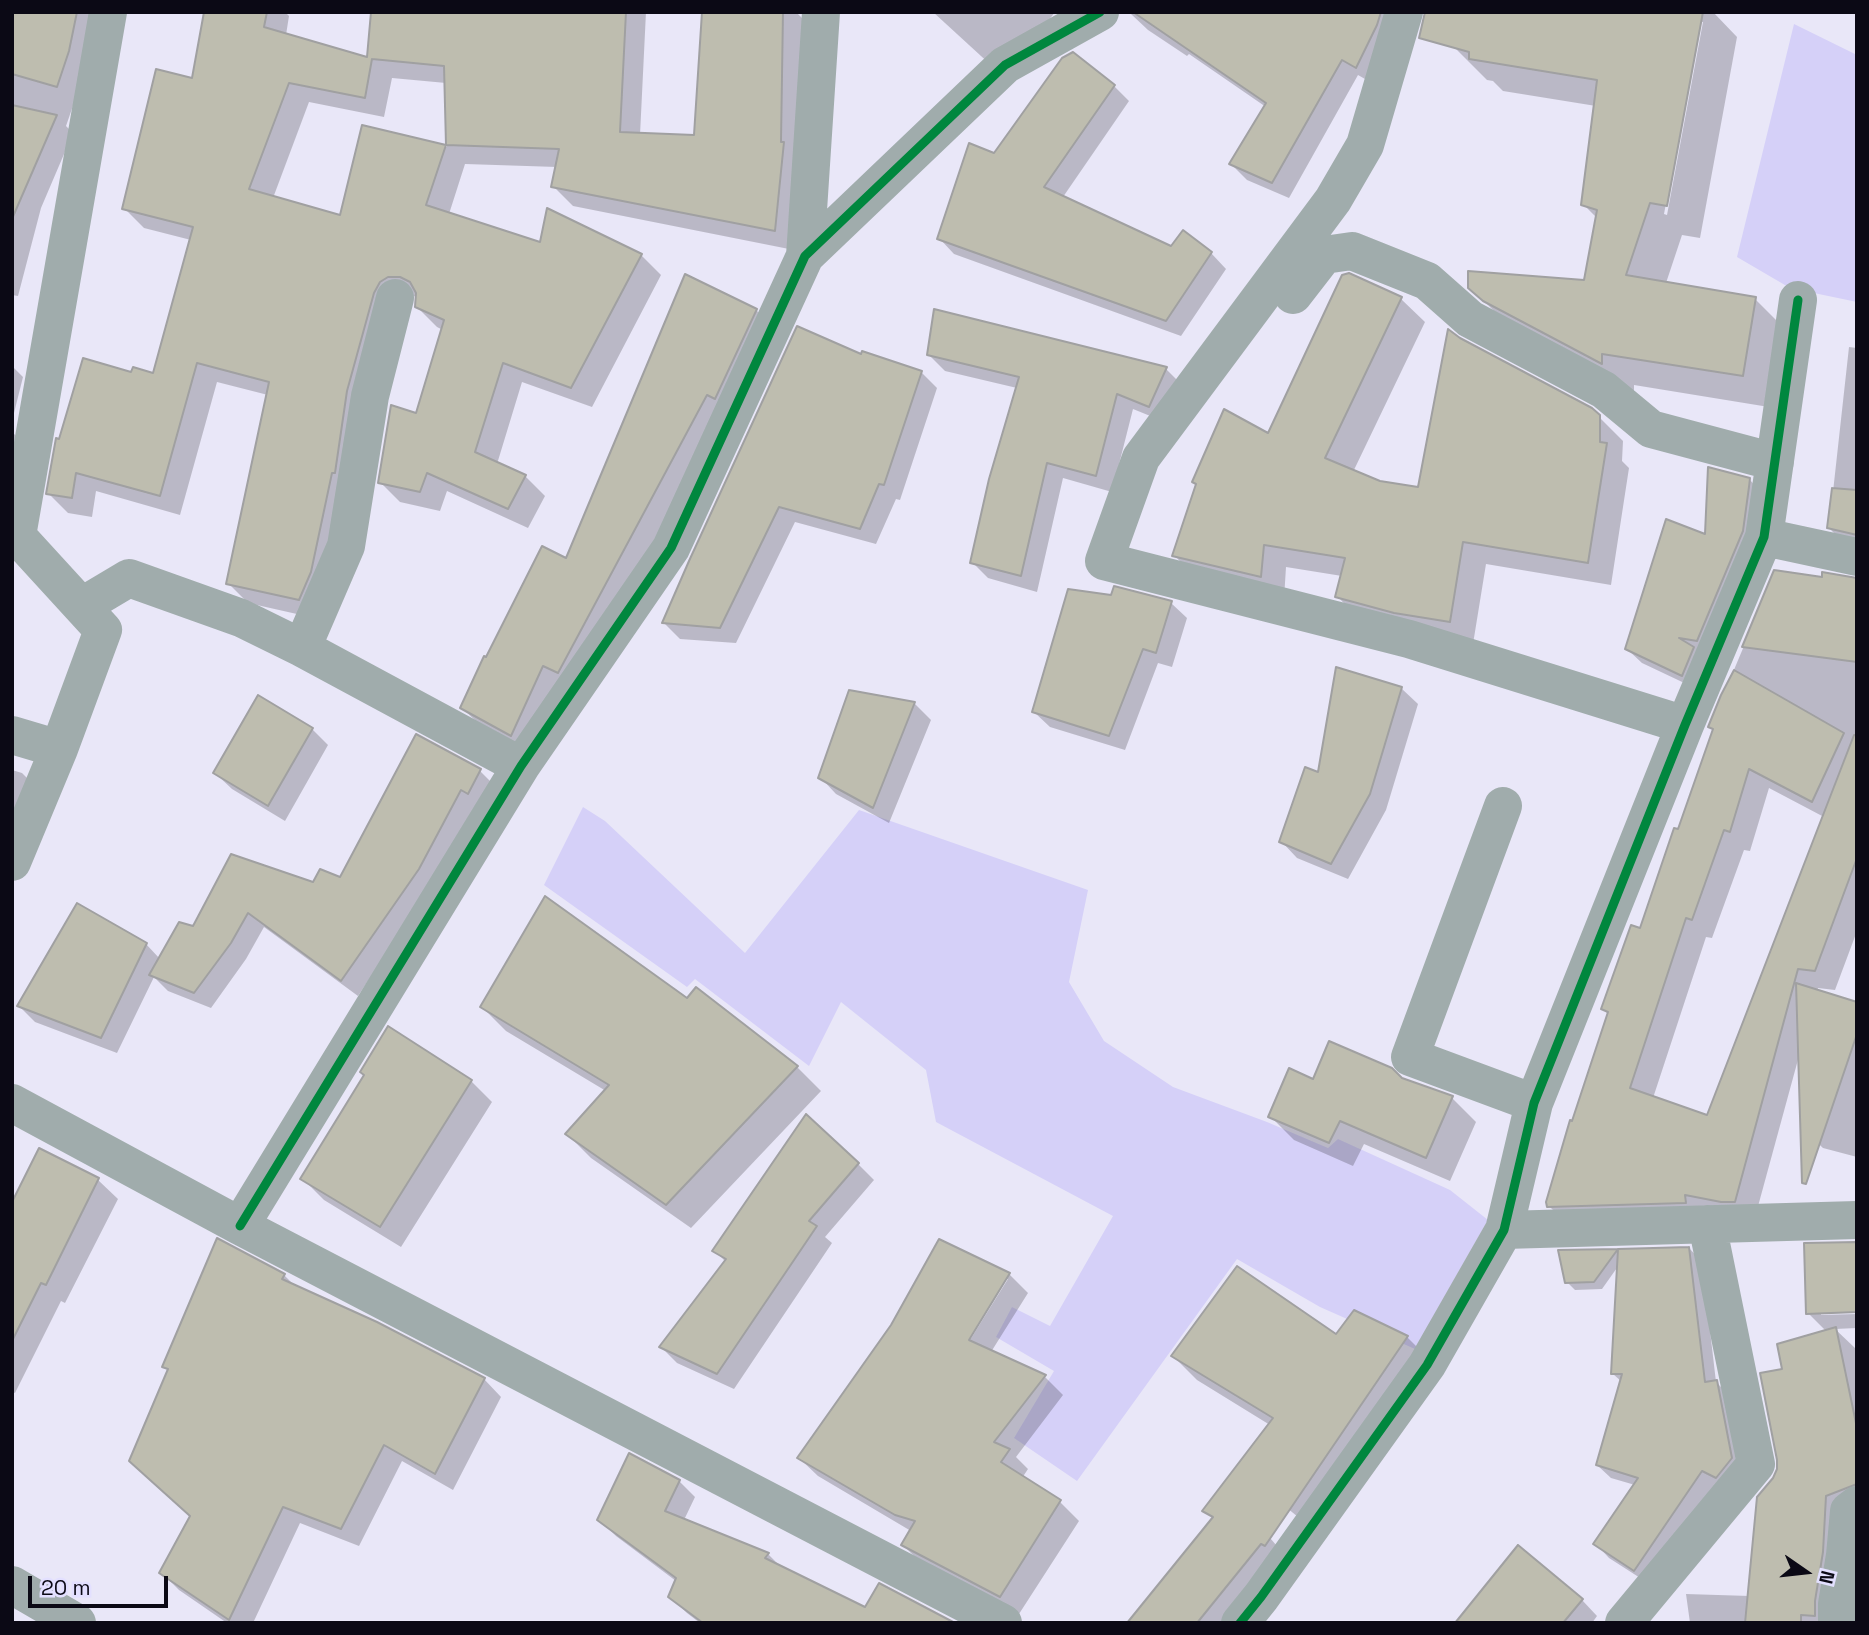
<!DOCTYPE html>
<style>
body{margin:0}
#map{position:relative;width:1869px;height:1635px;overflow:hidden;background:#e9e7f8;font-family:"Space Grotesk",sans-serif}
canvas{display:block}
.frame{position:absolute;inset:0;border:14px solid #0b0915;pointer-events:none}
.north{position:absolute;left:1771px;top:1537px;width:70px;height:70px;-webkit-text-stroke:5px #e3e0ff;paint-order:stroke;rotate:104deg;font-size:19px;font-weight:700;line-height:28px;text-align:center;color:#0b0915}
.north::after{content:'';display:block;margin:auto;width:24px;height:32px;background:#0b0915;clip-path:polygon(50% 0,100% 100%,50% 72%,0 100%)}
.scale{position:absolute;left:28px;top:1576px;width:140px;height:32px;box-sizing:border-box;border:4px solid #0b0915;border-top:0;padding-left:9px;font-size:21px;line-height:24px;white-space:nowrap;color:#0b0915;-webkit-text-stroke:5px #e3e0ff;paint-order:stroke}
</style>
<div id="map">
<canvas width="1869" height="1635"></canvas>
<div class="frame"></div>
<div class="north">N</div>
<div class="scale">20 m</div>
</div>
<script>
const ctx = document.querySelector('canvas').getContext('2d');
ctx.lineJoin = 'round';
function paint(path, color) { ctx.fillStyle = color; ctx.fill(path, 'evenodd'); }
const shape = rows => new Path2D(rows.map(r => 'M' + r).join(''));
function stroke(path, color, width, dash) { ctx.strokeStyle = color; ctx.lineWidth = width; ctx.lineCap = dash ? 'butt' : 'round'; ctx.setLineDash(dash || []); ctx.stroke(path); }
paint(shape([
 [1794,24,1857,55,1857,302,1790,288,1737,257],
 [583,807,605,821,745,953,859,810,1088,890,1069,982,1104,1041,1173,1087,1267,1122,1328,1148,1338,1139,1450,1190,1488,1220,1415,1349,1320,1307,1237,1259,1077,1481,1014,1438,1054,1371,996,1337,1012,1307,1050,1326,1113,1216,936,1122,926,1070,841,1002,809,1066,695,979,687,987,544,885]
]), '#d5d0f8');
paint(shape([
 [12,12,97,12,86,68,66,126,73,133,41,208,18,296,12,295],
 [206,12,285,12,289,16,286,35,368,59,373,12,646,12,640,135,696,137,704,12,796,12,803,19,794,250,573,206,553,186,557,167,465,164,449,214,541,245,548,211,641,255,661,275,592,407,522,382,497,464,525,476,545,496,528,528,447,491,440,511,400,502,380,482,417,415,443,330,437,327,417,307,417,296,409,297,319,619,248,603,228,583,268,395,217,382,180,515,96,491,92,517,68,513,48,493,60,441,133,374,154,375,191,240,144,228,124,208,193,80],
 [392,78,446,83,447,147,363,127,341,217,273,198,309,102,384,117],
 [933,12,1055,12,1005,78],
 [1133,12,1391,12,1372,83,1358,75,1289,198,1247,180,1231,164,1266,107,1189,54,1187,56,1148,30,1131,14],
 [1464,12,1713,12,1737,37,1700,238,1682,235,1666,283,1755,299,1788,332,1775,408,1634,385,1634,395,1503,320,1470,287,1585,282,1598,219,1583,204,1596,106,1503,91,1493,81,1487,80,1454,47],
 [1700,22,1703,22,1667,215,1664,214],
 [1114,86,1129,101,1063,197,1172,249,1211,253,1226,269,1181,336,954,254,939,238,995,156],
 [1401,299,1425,322,1353,472,1379,482,1419,489,1599,417,1623,441,1622,461,1629,468,1611,585,1486,564,1473,644,1360,620,1337,596,1342,576,1286,567,1284,599,1197,579,1174,555,1269,436],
 [756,310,772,326,574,688,527,750,479,724,462,708,487,660,567,560],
 [1849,347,1857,348,1857,549,1849,548,1829,528],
 [929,355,1166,369,1182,385,1165,422,1133,409,1112,492,1063,478,1037,592,988,578,972,562,1017,388,945,371],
 [862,357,921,372,937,388,900,500,896,499,876,544,795,522,736,643,680,639,664,623],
 [12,366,23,377,12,421],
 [12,432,29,448,12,478],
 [1749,479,1763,494,1697,689,1642,663,1627,649],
 [1775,572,1823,579,1857,580,1857,931,1835,990,1818,988,1817,991,1857,1003,1857,1157,1823,1148,1802,1128,1799,1056,1754,1221,1569,1226,1549,1206,1573,1123,1609,1015,1603,1009,1641,930,1679,831,1714,731,1710,727],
 [1769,788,1824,817,1708,1117,1653,1098,1706,937,1712,938,1744,850,1750,851],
 [1171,603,1187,618,1172,667,1158,663,1125,750,1050,727,1034,712],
 [1401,688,1418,704,1386,810,1348,879,1297,858,1281,841,1319,774],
 [850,692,915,704,931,720,889,823,836,794,820,777],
 [312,729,328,745,285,821,232,789,215,773],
 [12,770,22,773,41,792,12,842],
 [480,771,496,787,358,996,264,927,246,959,211,1008,168,991,154,977,117,1053,35,1022,19,1006,146,944,160,959,194,928,313,884,341,879],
 [697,989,797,1067,821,1091,691,1228,591,1158,567,1134,606,1091,506,1031,482,1007,687,1000],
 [1401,1079,1452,1098,1476,1122,1450,1181,1364,1144,1353,1166,1294,1140,1270,1116,1313,1081],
 [471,1081,492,1102,401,1247,324,1200,302,1178],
 [40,1150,98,1180,118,1199,65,1303,61,1301,15,1393,12,1392,12,1206],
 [858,1164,874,1180,825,1237,832,1243,734,1389,677,1363,661,1347,726,1262,715,1251],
 [1689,1248,1702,1262,1716,1382,1730,1396,1745,1472,1648,1583,1609,1558,1596,1544,1635,1485,1611,1478,1597,1465,1622,1382,1613,1374,1619,1265,1602,1289,1575,1290,1567,1282,1560,1252,1617,1250,1620,1253],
 [1009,1274,1028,1293,991,1352,1045,1377,1063,1395,1016,1457,1028,1469,1022,1478,1060,1502,1079,1521,1019,1614,922,1564,903,1545,911,1531,818,1476,799,1458],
 [1004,1279,1008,1279,965,1348,962,1346],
 [284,1275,296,1287,484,1379,501,1397,453,1490,402,1461,359,1546,300,1523,253,1623,227,1623,179,1590,161,1572,191,1517,169,1371,164,1366],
 [1821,1311,1821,1315,1857,1314,1857,1328,1835,1329,1855,1348,1857,1358,1857,1512,1834,1623,1690,1623,1686,1594,1750,1596,1774,1479,1779,1469,1784,1370,1826,1331,1808,1313],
 [1337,1336,1407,1337,1431,1361,1315,1531,1264,1489,1270,1425,1197,1380,1173,1356],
 [679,1481,695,1497,684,1520,768,1554,782,1568,866,1609,951,1623,700,1623,687,1613,670,1597,676,1581,616,1536,600,1520],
 [1253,1518,1288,1559,1237,1623,1134,1623],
 [1582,1600,1597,1616,1592,1623,1457,1623]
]), '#0003');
const building = shape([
 [12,12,77,12,69,51,57,87,12,74,12,12],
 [204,12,267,12,264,27,367,57,371,12,626,12,620,132,694,135,702,12,783,12,781,142,784,142,775,231,551,187,559,149,446,145,426,205,540,242,547,208,642,254,571,388,503,363,475,452,526,475,508,509,427,473,420,492,378,483,391,405,416,413,444,320,415,307,416,293,410,282,400,277,388,277,380,282,374,293,347,391,335,473,332,473,311,572,299,600,226,584,269,382,197,363,160,496,76,473,72,498,46,494,56,438,59,439,83,358,131,372,133,367,153,373,193,227,122,209,156,69,192,78,204,12],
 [372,59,444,66,446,145,362,125,340,215,249,189,289,83,365,98,372,59],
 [1133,12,1381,12,1377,25,1356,68,1342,60,1272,183,1229,164,1266,103,1133,12],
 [1425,12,1703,12,1667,206,1650,203,1626,275,1756,297,1743,376,1602,354,1602,364,1483,301,1468,288,1468,271,1584,280,1597,210,1581,205,1597,80,1469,59,1469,52,1419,38,1425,12],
 [1073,52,1115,85,1044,187,1171,246,1183,230,1212,252,1166,321,937,239,969,143,994,153,1062,58,1073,52],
 [12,105,57,115,12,219,12,105],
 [1349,273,1402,297,1325,458,1380,481,1418,487,1448,329,1460,338,1592,408,1600,415,1600,442,1607,443,1588,563,1463,542,1450,622,1394,613,1335,597,1345,558,1264,545,1261,577,1172,556,1196,484,1192,482,1224,409,1268,433,1342,275,1349,273],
 [685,274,757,309,715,399,707,395,558,673,543,666,511,736,460,708,484,656,486,657,542,546,566,558,685,274],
 [934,309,1167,367,1149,407,1117,394,1096,476,1047,463,1021,576,970,563,989,479,1019,377,927,355,934,309],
 [797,326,861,354,862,351,922,371,884,485,879,484,860,529,779,507,720,628,662,623,689,561,797,326],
 [1708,467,1750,478,1749,487,1743,531,1697,641,1679,638,1694,647,1682,676,1625,649,1666,519,1705,534,1708,467],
 [1832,488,1857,490,1857,535,1827,528,1832,488],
 [1774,570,1822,577,1822,572,1857,578,1857,662,1742,647,1774,570],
 [1114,586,1172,601,1156,653,1143,649,1109,736,1032,712,1068,589,1111,595,1114,586],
 [1336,667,1402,687,1370,794,1331,864,1279,842,1305,767,1318,772,1336,667],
 [1734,670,1844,733,1812,802,1749,769,1730,832,1724,830,1692,920,1686,918,1630,1088,1707,1115,1854,735,1857,735,1857,858,1815,971,1798,969,1735,1202,1721,1202,1685,1195,1686,1203,1547,1207,1546,1202,1570,1120,1572,1121,1608,1012,1601,1009,1631,925,1640,928,1674,828,1678,829,1713,729,1708,727,1721,695,1734,670],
 [849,690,915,702,873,808,818,778,849,690],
 [258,695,313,728,268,806,213,773,258,695],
 [416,734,481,769,468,794,461,790,419,869,341,981,248,913,231,943,194,993,149,975,179,922,193,926,231,854,313,882,320,869,340,877,416,734],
 [545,896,687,998,696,987,798,1066,666,1205,565,1134,609,1085,480,1007,545,896],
 [77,903,147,943,101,1038,17,1006,77,903],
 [1796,983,1857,1002,1857,1034,1806,1184,1802,1183,1796,983],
 [388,1026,472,1080,380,1227,300,1179,364,1075,360,1072,388,1026],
 [1329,1041,1392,1068,1402,1078,1453,1096,1426,1158,1340,1121,1329,1143,1268,1117,1289,1068,1313,1079,1329,1041],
 [806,1114,859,1163,809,1221,817,1226,717,1374,659,1347,726,1259,712,1251,806,1114],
 [39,1148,99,1178,46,1285,41,1283,12,1341,12,1202,39,1148],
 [217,1238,285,1274,282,1279,377,1322,485,1378,435,1474,384,1445,341,1529,283,1507,229,1620,159,1573,190,1516,129,1461,168,1369,162,1367,217,1238],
 [939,1239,1010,1273,969,1340,1046,1375,994,1442,1010,1449,1001,1462,1061,1500,1000,1597,901,1545,915,1521,895,1515,797,1458,891,1325,939,1239],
 [1857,1242,1857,1312,1806,1314,1804,1243,1857,1242],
 [1689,1247,1705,1382,1717,1380,1732,1458,1716,1478,1702,1471,1634,1571,1593,1544,1638,1478,1596,1465,1622,1374,1611,1374,1618,1249,1689,1247],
 [1618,1249,1594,1282,1565,1283,1558,1250,1618,1249],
 [1237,1266,1336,1334,1354,1310,1408,1336,1265,1546,1261,1544,1197,1623,1127,1623,1213,1517,1202,1511,1273,1418,1171,1356,1237,1266],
 [1836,1327,1857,1428,1857,1484,1826,1496,1823,1552,1815,1601,1815,1616,1801,1615,1801,1623,1745,1623,1757,1497,1773,1478,1777,1469,1777,1460,1760,1373,1782,1369,1777,1344,1836,1327],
 [629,1453,680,1480,665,1511,769,1553,765,1558,865,1607,879,1583,955,1623,703,1623,668,1597,676,1578,597,1520,629,1453],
 [1518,1545,1583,1599,1563,1623,1455,1623,1518,1545]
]);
paint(building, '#bebdaf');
stroke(building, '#a0a0a1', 2);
stroke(shape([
 [1404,12,1365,145,1333,200,1141,458,1104,561,1409,639,1685,725],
 [805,256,821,12],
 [1293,295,1324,255,1352,251,1427,281,1470,319,1604,390,1651,429,1775,462],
 [1764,537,1857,557],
 [82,606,129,578,241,618,302,648,521,766],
 [302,648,346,546,370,396,395,298],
 [12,735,59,749],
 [1503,806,1410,1057,1534,1103],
 [12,862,59,749,103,630,17,536,108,12],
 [12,1103,240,1226,1003,1623],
 [240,1226,521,766,671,548,805,256,1005,65,1100,12],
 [1504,1230,1857,1220],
 [12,1585,77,1623],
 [1240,1623,1261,1597,1427,1365,1504,1230,1534,1103,1685,725,1764,537,1798,300],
 [1624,1623,1756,1464,1707,1224],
 [1837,1623,1837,1604,1845,1555,1849,1511,1857,1505]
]), '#a0acac', 38);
stroke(shape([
 [240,1226,521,766,671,548,805,256,1005,65,1100,12],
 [1240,1623,1261,1597,1427,1365,1504,1230,1534,1103,1685,725,1764,537,1798,300]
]), '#00873e', 9);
</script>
